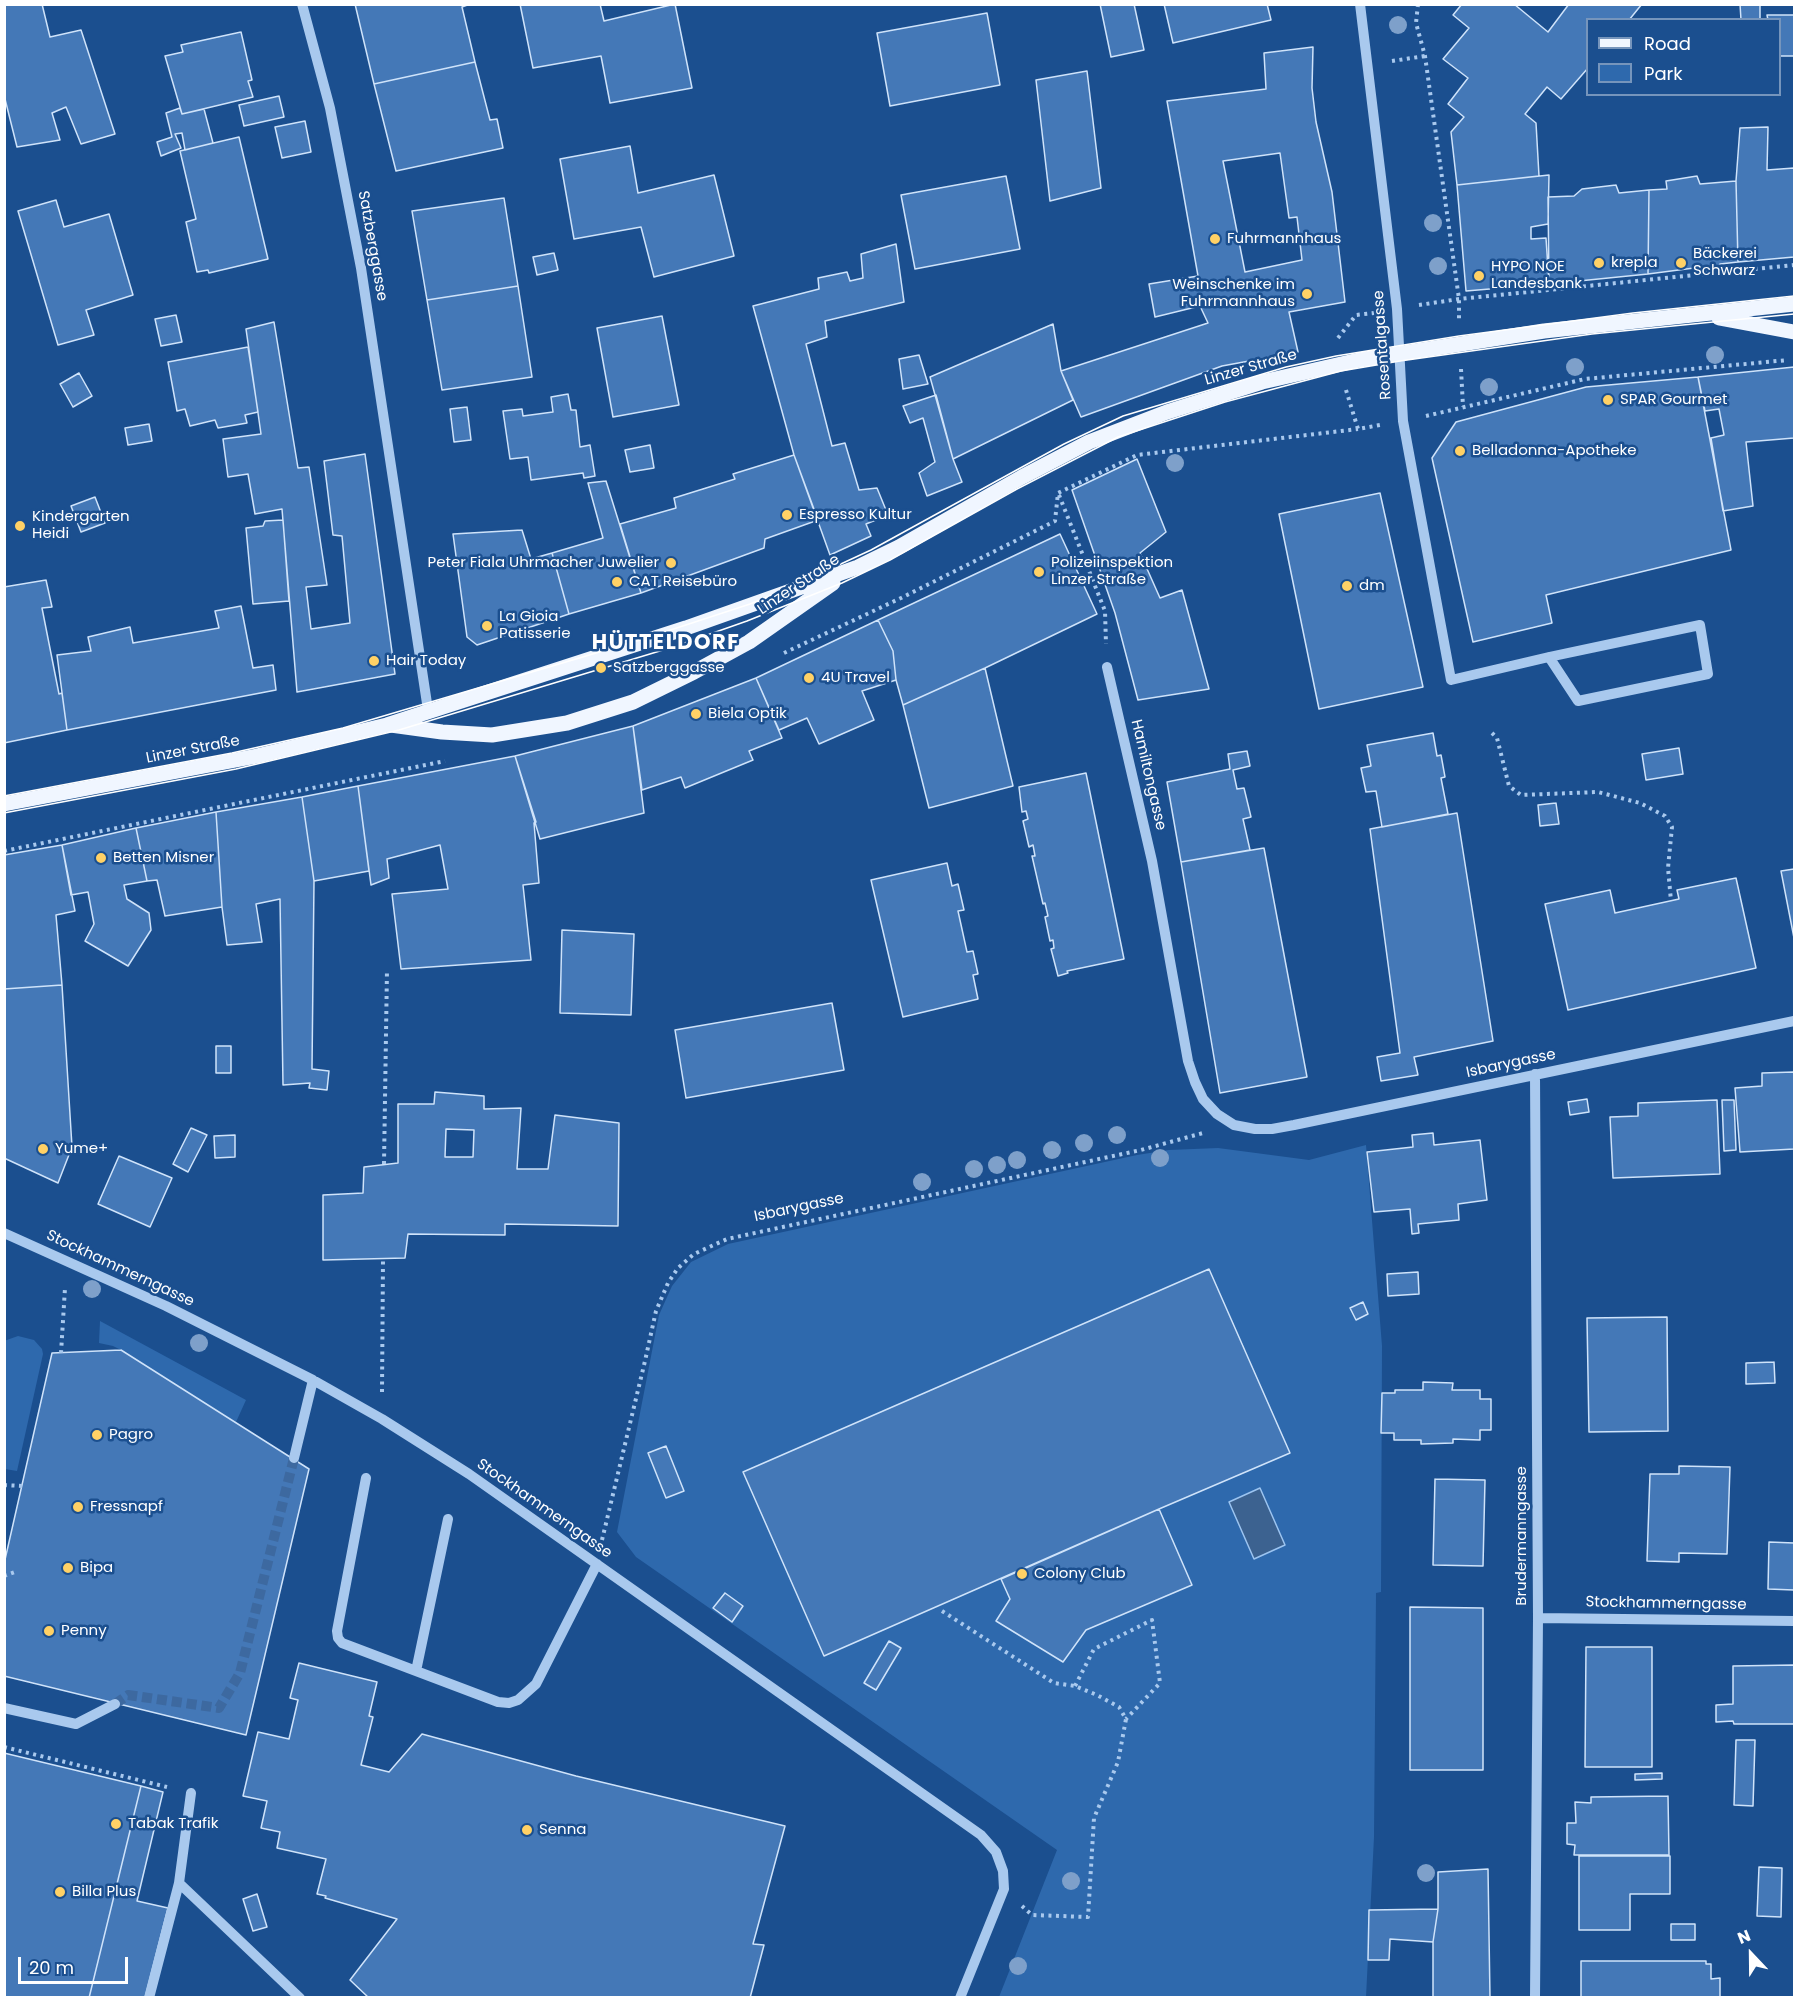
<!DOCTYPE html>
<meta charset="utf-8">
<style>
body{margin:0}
#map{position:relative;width:1799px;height:2002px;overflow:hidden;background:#1b4f8f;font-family:Poppins,sans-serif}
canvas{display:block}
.frame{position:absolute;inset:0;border:6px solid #fff;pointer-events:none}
.legend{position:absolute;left:1586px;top:18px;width:195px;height:78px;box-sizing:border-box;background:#1b4f8f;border:2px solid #7695bc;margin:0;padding:8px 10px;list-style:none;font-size:18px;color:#fff}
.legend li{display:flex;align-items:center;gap:12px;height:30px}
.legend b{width:30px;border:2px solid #7695bc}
.north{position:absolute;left:1721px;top:1924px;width:60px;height:60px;-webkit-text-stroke:4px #1b4f8f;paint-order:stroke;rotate:338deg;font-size:16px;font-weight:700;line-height:24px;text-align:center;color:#fff}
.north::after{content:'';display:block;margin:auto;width:21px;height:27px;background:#fff;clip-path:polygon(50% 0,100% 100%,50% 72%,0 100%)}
.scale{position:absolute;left:18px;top:1957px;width:110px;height:27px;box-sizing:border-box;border:3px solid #fff;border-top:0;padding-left:8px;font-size:18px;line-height:21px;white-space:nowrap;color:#fff;-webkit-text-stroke:4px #1b4f8f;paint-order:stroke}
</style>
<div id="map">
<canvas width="1799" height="2002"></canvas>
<div class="frame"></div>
<ul class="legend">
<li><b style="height:8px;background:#f0f6ff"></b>Road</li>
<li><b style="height:16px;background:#2e69ad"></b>Park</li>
</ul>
<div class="north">N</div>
<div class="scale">20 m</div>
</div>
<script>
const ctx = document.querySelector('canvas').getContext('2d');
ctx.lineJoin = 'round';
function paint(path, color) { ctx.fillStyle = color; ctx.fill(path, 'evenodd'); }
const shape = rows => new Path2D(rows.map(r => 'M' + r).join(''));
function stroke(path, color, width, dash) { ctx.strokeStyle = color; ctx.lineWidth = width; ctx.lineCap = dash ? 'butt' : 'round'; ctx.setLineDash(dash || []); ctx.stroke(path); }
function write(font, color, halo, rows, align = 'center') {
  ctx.font = font + ' Poppins,sans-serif'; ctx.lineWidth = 5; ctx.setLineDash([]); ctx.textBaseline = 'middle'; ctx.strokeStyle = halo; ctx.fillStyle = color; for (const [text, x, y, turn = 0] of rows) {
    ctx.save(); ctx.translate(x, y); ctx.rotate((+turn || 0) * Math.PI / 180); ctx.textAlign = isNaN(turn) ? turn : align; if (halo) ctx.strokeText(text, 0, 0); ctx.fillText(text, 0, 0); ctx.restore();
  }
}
paint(shape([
 [1366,1145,1382,1346,1381,1592,1376,1593,1374,1837,1366,1997,999,1997,1057,1850,636,1557,617,1532,659,1315,672,1286,691,1262,728,1244,1137,1155,1169,1150,1218,1148,1309,1160],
 [100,1321,246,1400,236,1422,121,1350,113,1346,99,1343],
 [18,1336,34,1340,42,1349,43,1354,17,1471,5,1469,4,1341]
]), '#2e69ad');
const water = shape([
 [1260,1488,1285,1545,1254,1559,1229,1502,1260,1488]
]);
paint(water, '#3c6290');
stroke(water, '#9cc4f0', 1.5);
const building = shape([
 [4,4,42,4,50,37,81,30,115,134,81,144,66,107,52,113,60,140,17,147,4,95,4,4],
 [355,4,470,4,462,7,475,62,374,84,355,4],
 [520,4,600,4,604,21,675,4,692,88,610,103,601,56,533,68,520,4],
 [1100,4,1134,4,1144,50,1111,57,1100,4],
 [1164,4,1267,4,1271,20,1173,43,1164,4],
 [1462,4,1514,4,1548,32,1569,4,1642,4,1629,20,1588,20,1588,68,1561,99,1547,87,1525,114,1536,123,1539,176,1457,185,1451,132,1464,117,1448,104,1468,78,1443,59,1469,28,1453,15,1462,4],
 [1740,4,1760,4,1760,20,1741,20,1740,4],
 [987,13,1000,85,890,106,877,33,987,13],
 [1767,15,1794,15,1794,56,1780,56,1780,20,1768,20,1767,15],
 [241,32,252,80,248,81,253,97,182,114,165,56,183,52,181,45,241,32],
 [1313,47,1312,88,1316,122,1332,192,1345,302,1289,312,1298,352,1222,366,1081,417,1061,371,1208,323,1200,306,1155,317,1149,284,1198,276,1167,101,1266,89,1264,53,1313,47],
 [1280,153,1289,218,1297,217,1302,260,1245,272,1223,161,1280,153],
 [475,62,490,120,497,119,503,148,396,171,374,84,475,62],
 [1087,71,1101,188,1050,201,1036,80,1087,71],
 [279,96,284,117,244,126,239,105,279,96],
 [180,108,182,114,204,109,213,143,185,150,182,133,175,134,181,148,161,156,157,142,172,137,166,113,180,108],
 [305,121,311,152,282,158,275,127,305,121],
 [1768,127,1767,170,1794,168,1794,257,1738,262,1736,181,1740,128,1768,127],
 [239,137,268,259,209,273,208,270,197,272,186,222,196,219,180,151,239,137],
 [630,146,638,193,714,175,734,256,654,277,641,227,574,239,560,159,630,146],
 [1549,175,1548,224,1531,227,1531,239,1546,238,1549,284,1466,291,1457,185,1549,175],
 [1006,176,1020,249,915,269,901,195,1006,176],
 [1697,176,1700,184,1736,181,1738,262,1720,264,1721,269,1695,274,1694,268,1648,274,1649,190,1667,189,1666,181,1697,176],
 [1616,185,1619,193,1649,190,1648,274,1549,284,1548,197,1574,196,1582,189,1616,185],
 [504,198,518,286,427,300,412,211,504,198],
 [56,200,64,227,109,214,133,295,86,310,94,335,58,345,18,211,56,200],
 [896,244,904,302,825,321,827,337,806,344,832,446,845,443,859,490,877,488,888,515,866,524,871,536,830,555,794,455,753,306,819,289,818,278,847,272,850,281,863,278,861,254,896,244],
 [554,253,558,270,537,275,533,257,554,253],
 [518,286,532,377,442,390,427,300,518,286],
 [176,315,182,342,161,346,155,319,176,315],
 [662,316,679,405,613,417,597,328,662,316],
 [274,322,298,468,309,467,327,585,306,587,311,629,350,623,342,536,333,535,324,461,365,454,395,674,297,692,282,509,255,514,248,474,228,477,223,439,261,434,246,329,274,322],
 [1053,324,1061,371,1073,400,953,459,930,377,1053,324],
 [248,347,258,412,245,415,247,423,218,428,215,420,190,426,185,409,177,411,168,362,248,347],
 [919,355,928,384,903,389,899,359,919,355],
 [1794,367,1794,438,1746,442,1753,506,1723,511,1711,438,1724,435,1719,409,1705,411,1698,377,1794,367],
 [79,373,92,396,73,407,60,384,79,373],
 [1698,377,1731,550,1546,595,1552,623,1473,642,1432,458,1456,422,1586,387,1698,377],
 [568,394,571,410,576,410,580,447,590,445,595,476,584,478,583,473,531,480,528,457,510,459,503,411,522,409,523,416,553,412,551,397,568,394],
 [936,395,953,459,962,482,927,496,919,473,935,462,923,418,910,423,903,406,936,395],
 [467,407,471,440,454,442,450,409,467,407],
 [149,424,152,441,128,445,125,428,149,424],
 [650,445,654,468,630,472,625,450,650,445],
 [794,455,818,520,765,539,764,548,641,593,620,524,676,508,674,498,735,479,733,474,794,455],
 [1137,459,1166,532,1140,553,1160,598,1182,590,1209,689,1138,700,1115,613,1072,490,1137,459],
 [606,481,641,593,569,614,552,553,603,538,588,483,606,481],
 [1380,493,1423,687,1319,709,1279,514,1380,493],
 [95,497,105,523,81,532,71,506,95,497],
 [283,520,289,601,253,604,246,528,263,526,265,521,283,520],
 [522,530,531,559,552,553,569,614,477,645,467,637,453,534,522,530],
 [1060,534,1097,614,985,668,903,705,896,680,893,651,878,620,1060,534],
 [46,580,52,607,42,608,59,694,62,693,67,730,4,743,4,587,46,580],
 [241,606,253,668,273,665,276,690,67,730,57,655,91,651,88,637,130,627,133,643,219,628,215,611,241,606],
 [878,620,893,651,896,680,862,691,874,720,819,744,807,718,779,730,756,678,878,620],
 [985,668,1013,786,929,808,903,705,985,668],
 [756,678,782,738,749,751,753,760,685,788,681,777,642,790,633,726,756,678],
 [633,726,644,813,540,839,515,756,633,726],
 [1433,733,1437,756,1441,755,1445,777,1441,778,1448,814,1382,827,1376,791,1366,792,1361,768,1371,766,1367,745,1433,733],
 [1679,748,1683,774,1646,780,1642,754,1679,748],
 [1247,751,1250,766,1233,770,1237,789,1244,788,1251,817,1243,819,1250,850,1181,862,1167,782,1230,769,1228,754,1247,751],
 [515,756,536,822,534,823,539,883,523,885,531,960,401,969,392,894,448,889,440,845,387,859,389,878,371,885,358,786,515,756],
 [1086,773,1124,959,1067,971,1068,973,1058,976,1051,949,1054,948,1053,940,1050,941,1045,917,1048,916,1045,903,1043,904,1032,856,1035,856,1033,845,1029,847,1023,821,1028,819,1026,811,1022,812,1019,787,1086,773],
 [358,786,369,871,314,881,302,797,358,786],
 [302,797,314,881,312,1069,329,1071,327,1090,309,1088,310,1083,283,1085,280,899,256,904,262,942,227,945,222,907,216,812,302,797],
 [1556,803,1559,824,1540,826,1538,805,1556,803],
 [216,812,222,907,165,916,157,880,147,881,136,828,216,812],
 [1457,813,1493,1041,1414,1057,1418,1075,1381,1081,1377,1057,1400,1053,1370,829,1457,813],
 [136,828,147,881,124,885,127,899,149,913,151,930,128,966,85,941,94,924,88,892,71,895,62,845,136,828],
 [62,845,75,911,56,915,62,985,4,989,4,855,62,845],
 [1264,848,1307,1077,1220,1093,1181,862,1264,848],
 [947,863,952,886,958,884,964,910,958,911,967,952,973,951,978,974,973,975,978,999,903,1017,871,880,947,863],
 [1794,869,1794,938,1781,871,1794,869],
 [1736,878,1756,968,1568,1010,1545,904,1610,890,1615,913,1679,899,1677,890,1736,878],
 [562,930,634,934,631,1015,560,1013,562,930],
 [62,985,72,1147,58,1183,4,1158,4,989,62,985],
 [832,1003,844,1070,686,1098,675,1030,832,1003],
 [216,1046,231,1046,231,1073,216,1073,216,1046],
 [1794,1072,1794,1149,1740,1152,1735,1088,1762,1086,1762,1073,1794,1072],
 [435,1092,484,1096,484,1109,521,1108,517,1169,548,1169,555,1115,619,1123,618,1226,505,1224,505,1235,408,1234,405,1258,323,1260,323,1195,363,1193,364,1167,398,1163,398,1104,434,1104,435,1092],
 [446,1129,474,1130,473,1157,445,1157,446,1129],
 [1587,1099,1589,1112,1570,1115,1568,1102,1587,1099],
 [1717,1100,1720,1174,1613,1178,1610,1117,1638,1116,1638,1103,1717,1100],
 [1722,1100,1734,1100,1736,1150,1724,1151,1722,1100],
 [191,1128,207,1135,188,1172,173,1164,191,1128],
 [1433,1133,1434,1145,1480,1140,1487,1200,1458,1204,1459,1220,1418,1224,1419,1233,1412,1234,1410,1209,1374,1212,1367,1152,1413,1147,1412,1135,1433,1133],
 [235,1135,235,1157,215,1158,214,1136,235,1135],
 [119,1156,172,1178,150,1227,98,1204,119,1156],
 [1209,1269,1290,1453,1159,1509,824,1656,743,1472,1209,1269],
 [1418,1272,1419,1294,1388,1296,1387,1274,1418,1272],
 [1363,1302,1368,1314,1356,1320,1350,1308,1363,1302],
 [1667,1317,1668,1431,1589,1432,1587,1318,1667,1317],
 [121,1350,309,1469,246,1735,4,1676,4,1564,52,1353,121,1350],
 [1774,1362,1775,1383,1746,1384,1746,1363,1774,1362],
 [1423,1382,1453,1383,1452,1390,1480,1390,1480,1399,1491,1399,1491,1430,1480,1430,1480,1440,1453,1439,1453,1443,1421,1444,1421,1440,1394,1440,1394,1433,1381,1433,1382,1393,1395,1393,1395,1390,1423,1390,1423,1382],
 [666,1446,684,1491,666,1498,648,1453,666,1446],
 [1679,1466,1730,1467,1727,1554,1679,1553,1679,1562,1647,1561,1650,1474,1679,1474,1679,1466],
 [1435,1479,1485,1480,1483,1566,1433,1565,1435,1479],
 [1159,1509,1192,1585,1086,1630,1063,1662,996,1621,1010,1599,1001,1579,1159,1509],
 [1769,1542,1794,1543,1794,1590,1768,1589,1769,1542],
 [725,1593,743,1606,732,1622,713,1608,725,1593],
 [1410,1607,1483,1608,1483,1770,1410,1770,1410,1607],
 [889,1641,901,1648,876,1690,864,1683,889,1641],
 [1586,1647,1652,1647,1652,1767,1585,1767,1586,1647],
 [299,1663,377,1682,369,1716,373,1717,361,1765,389,1772,422,1734,576,1776,785,1826,753,1944,764,1945,750,1998,369,1998,350,1980,397,1919,325,1898,326,1896,317,1894,326,1859,277,1848,280,1832,261,1828,267,1801,243,1796,258,1732,289,1739,298,1700,290,1698,299,1663],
 [1794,1665,1794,1724,1734,1724,1733,1721,1716,1722,1716,1705,1733,1704,1733,1666,1794,1665],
 [1736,1740,1755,1740,1753,1806,1734,1805,1736,1740],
 [4,1753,141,1786,89,1998,4,1998,4,1753],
 [1662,1773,1662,1779,1635,1780,1635,1774,1662,1773],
 [141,1786,163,1792,137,1901,168,1908,145,1998,89,1998,141,1786],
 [1668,1796,1669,1855,1574,1855,1575,1845,1567,1844,1567,1823,1576,1823,1575,1802,1591,1803,1591,1797,1668,1796],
 [1579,1856,1670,1856,1670,1894,1630,1894,1630,1930,1579,1930,1579,1856],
 [1759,1867,1782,1868,1781,1917,1757,1916,1759,1867],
 [1488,1869,1490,1998,1433,1998,1433,1942,1438,1909,1438,1872,1488,1869],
 [257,1894,267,1927,253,1931,243,1899,257,1894],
 [1438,1909,1433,1942,1390,1939,1389,1960,1368,1960,1369,1910,1438,1909],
 [1671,1924,1695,1924,1695,1940,1671,1940,1671,1924],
 [1581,1961,1706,1961,1706,1964,1711,1964,1711,1979,1720,1978,1720,1998,1581,1998,1581,1961]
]);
paint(building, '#4478b7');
stroke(building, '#cfe3fa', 1.5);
stroke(shape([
 [115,1704,128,1695,219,1708,240,1673,294,1458]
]), '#3d69a0', 10, [10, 5]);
stroke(shape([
 [1418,4,1416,23,1425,56,1459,299,1459,319],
 [1392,61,1425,56],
 [1419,305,1459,299,1794,265],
 [1338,338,1356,315,1374,313],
 [1461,369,1463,407],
 [1346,390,1358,429,1380,425],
 [1426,416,1585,379,1788,360],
 [1059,495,1105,611,1106,644],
 [784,653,901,598,1055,521,1058,493,1137,455,1358,429],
 [1492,733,1497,738,1509,786,1521,795,1598,792,1640,803,1665,816,1672,827,1668,868,1671,901],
 [4,851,445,761],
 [384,1164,387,969],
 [61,1353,65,1288],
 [382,1392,383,1259],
 [4,1485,22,1486],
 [602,1540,645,1361,656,1311,668,1283,678,1268,694,1254,727,1239,1141,1150,1203,1133],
 [4,1576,15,1572],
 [942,1611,1054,1683,1075,1686,1097,1695,1119,1707,1126,1719,1118,1762,1094,1818,1088,1917,1032,1915,1022,1906],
 [1075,1686,1094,1649,1152,1620,1160,1683,1126,1719],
 [4,1747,167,1787]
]), '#a9c9ee', 4, [3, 4.5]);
stroke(shape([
 [302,4,330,108,361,268,428,710],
 [1360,4,1397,309,1403,421,1451,680,1549,657,1700,625,1708,674,1578,701,1549,657],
 [1107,667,1152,861,1188,1061,1195,1082,1203,1099,1217,1114,1234,1125,1255,1129,1272,1129,1294,1125,1794,1021],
 [1535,1074,1538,1618,1535,1998],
 [4,1233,166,1306,313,1380,382,1419,469,1474,981,1835,996,1852,1003,1871,1004,1889,960,1998],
 [294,1458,313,1380],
 [366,1478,337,1631,338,1638,342,1643,498,1702,509,1703,518,1700,536,1684,597,1564],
 [1538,1618,1794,1621],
 [416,1671,448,1519],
 [4,1708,76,1724,115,1704],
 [179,1883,191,1793],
 [149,1998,179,1883,300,1998]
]), '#a9c9ee', 10);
stroke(shape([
 [1719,318,1794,332],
 [391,725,442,732,492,735,567,723,633,702,694,672,749,642,833,583],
 [4,804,257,756,387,725,686,628,858,567,899,547,1022,477,1089,442,1167,412,1262,382,1359,360,1544,331,1794,304]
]), '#f0f6ff', 15);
stroke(shape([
 [4,796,232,753,343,728,640,640,750,604,789,588,871,550,1064,444,1123,416,1286,367,1336,356,1459,336,1633,313,1794,296],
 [4,813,236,769,399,730,673,647,747,621,842,583,890,560,1017,489,1118,437,1225,402,1341,371,1400,361,1592,334,1794,314]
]), '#fff', 1.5);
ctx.fillStyle = '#7ea0ca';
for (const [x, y] of [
 [1398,25],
 [1433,223],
 [1438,266],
 [1715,355],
 [1575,367],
 [1489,387],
 [1175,463],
 [1117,1135],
 [1084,1143],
 [1052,1150],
 [1160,1158],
 [1017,1160],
 [997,1165],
 [974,1169],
 [922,1182],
 [92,1289],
 [199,1343],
 [1426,1873],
 [1071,1881],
 [1018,1966]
]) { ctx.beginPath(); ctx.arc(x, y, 9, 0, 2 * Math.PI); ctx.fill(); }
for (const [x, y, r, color] of [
 [1215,239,6,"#ffd166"],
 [1599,263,6,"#ffd166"],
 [1681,263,6,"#ffd166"],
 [1479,276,6,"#ffd166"],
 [1307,294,6,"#ffd166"],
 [1608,400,6,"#ffd166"],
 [1460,451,6,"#ffd166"],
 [787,515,6,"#ffd166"],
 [20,526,6,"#ffd166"],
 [671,563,6,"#ffd166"],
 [1039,572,6,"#ffd166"],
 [617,582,6,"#ffd166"],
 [1347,586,6,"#ffd166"],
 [487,626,6,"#ffd166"],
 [374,661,6,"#ffd166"],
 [601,668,6,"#ffd166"],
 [809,678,6,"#ffd166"],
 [696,714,6,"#ffd166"],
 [101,858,6,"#ffd166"],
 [43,1149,6,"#ffd166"],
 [97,1435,6,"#ffd166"],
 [78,1507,6,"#ffd166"],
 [68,1568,6,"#ffd166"],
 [1022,1574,6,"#ffd166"],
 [49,1631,6,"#ffd166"],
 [116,1824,6,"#ffd166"],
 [527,1830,6,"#ffd166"],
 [60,1892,6,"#ffd166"]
]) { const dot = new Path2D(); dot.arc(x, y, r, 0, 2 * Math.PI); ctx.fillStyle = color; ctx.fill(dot); stroke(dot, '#1b4f8f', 2); }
write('15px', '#fff', '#1b4f8f', [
 ["Fuhrmannhaus",1227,239],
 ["Bäckerei",1693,254],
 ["Schwarz",1693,271],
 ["krepla",1611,263],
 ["HYPO NOE",1491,267],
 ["Landesbank",1491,284],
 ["Weinschenke im",1295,285,"right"],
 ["Fuhrmannhaus",1295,302,"right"],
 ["SPAR Gourmet",1620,400],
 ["Belladonna-Apotheke",1472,451],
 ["Espresso Kultur",799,515],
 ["Kindergarten",32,517],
 ["Heidi",32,534],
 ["Peter Fiala Uhrmacher Juwelier",659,563,"right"],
 ["Polizeiinspektion",1051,563],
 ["Linzer Straße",1051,580],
 ["CAT Reisebüro",629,582],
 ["dm",1359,586],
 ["La Gioia",499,617],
 ["Patisserie",499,634],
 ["Hair Today",386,661],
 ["Satzberggasse",613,668],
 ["4U Travel",821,678],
 ["Biela Optik",708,714],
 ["Betten Misner",113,858],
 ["Yume+",55,1149],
 ["Pagro",109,1435],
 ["Fressnapf",90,1507],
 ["Bipa",80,1568],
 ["Colony Club",1034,1574],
 ["Penny",61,1631],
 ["Tabak Trafik",128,1824],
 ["Senna",539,1830],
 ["Billa Plus",72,1892]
], 'left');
write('15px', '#fff', '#1b4f8f', [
 ["Satzberggasse",372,246,80],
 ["Rosentalgasse",1383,345,-94],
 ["Linzer Straße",1251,368,-16],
 ["Linzer Straße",799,585,-34],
 ["Linzer Straße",193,750,-11],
 ["Hamiltongasse",1148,775,77],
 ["Isbarygasse",1511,1064,-12],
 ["Isbarygasse",799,1208,-12],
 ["Stockhammerngasse",120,1269,25],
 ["Stockhammerngasse",544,1509,35],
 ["Brudermanngasse",1522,1536,-90],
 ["Stockhammerngasse",1666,1604,1]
]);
ctx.letterSpacing = '1.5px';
write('bold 21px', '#fff', '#1b4f8f', [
 ["HÜTTELDORF",666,644]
]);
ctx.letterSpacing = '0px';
</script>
